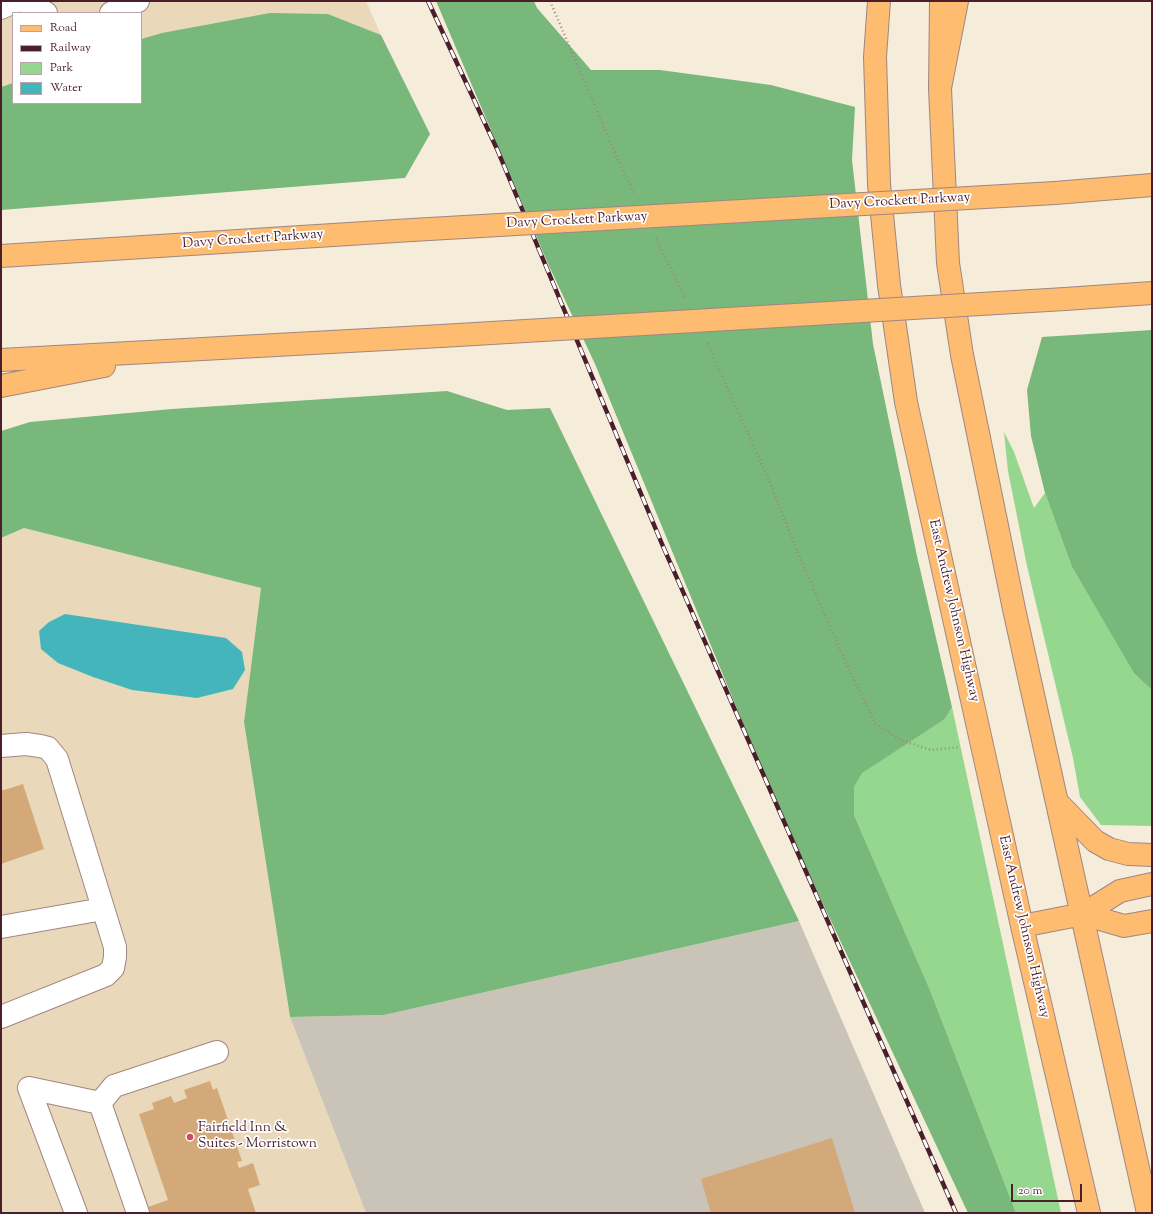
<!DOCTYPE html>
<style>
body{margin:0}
#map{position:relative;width:1153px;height:1214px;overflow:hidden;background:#f5edda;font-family:"Sorts Mill Goudy",serif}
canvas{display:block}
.frame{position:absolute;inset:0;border:2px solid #4a1f2b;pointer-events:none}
.legend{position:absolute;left:12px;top:12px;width:130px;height:92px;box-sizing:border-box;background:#fff;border:1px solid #b7a5aa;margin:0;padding:5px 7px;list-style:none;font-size:12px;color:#4a1f2b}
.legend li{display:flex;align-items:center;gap:8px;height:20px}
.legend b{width:20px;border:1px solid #b7a5aa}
.scale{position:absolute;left:1011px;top:1184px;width:71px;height:18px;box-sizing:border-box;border:2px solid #4a1f2b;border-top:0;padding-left:5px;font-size:12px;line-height:14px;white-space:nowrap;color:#4a1f2b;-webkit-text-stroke:3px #fff;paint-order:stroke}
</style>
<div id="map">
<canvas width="1153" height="1214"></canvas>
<div class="frame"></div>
<ul class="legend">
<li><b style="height:5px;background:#fdbc70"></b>Road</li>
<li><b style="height:5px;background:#4a1f2b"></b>Railway</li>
<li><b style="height:11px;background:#95d78f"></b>Park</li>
<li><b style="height:11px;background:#45b5bc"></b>Water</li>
</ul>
<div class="scale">20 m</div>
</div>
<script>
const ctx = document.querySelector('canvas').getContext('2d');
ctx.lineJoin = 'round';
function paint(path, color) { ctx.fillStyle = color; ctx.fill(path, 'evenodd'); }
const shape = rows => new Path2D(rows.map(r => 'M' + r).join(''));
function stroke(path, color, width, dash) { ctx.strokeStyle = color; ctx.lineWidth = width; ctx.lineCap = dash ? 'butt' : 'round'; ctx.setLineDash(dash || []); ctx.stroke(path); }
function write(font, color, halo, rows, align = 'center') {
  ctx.font = font + ' "Sorts Mill Goudy",serif'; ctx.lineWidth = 3.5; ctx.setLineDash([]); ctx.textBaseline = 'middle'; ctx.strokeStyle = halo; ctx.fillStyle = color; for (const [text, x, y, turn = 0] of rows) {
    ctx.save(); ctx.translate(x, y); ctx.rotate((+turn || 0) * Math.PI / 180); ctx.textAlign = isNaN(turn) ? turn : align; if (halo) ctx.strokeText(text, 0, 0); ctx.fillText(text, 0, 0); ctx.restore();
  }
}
paint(shape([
 [1,1,366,1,381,35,328,14,162,33,141,39,141,13,13,13,13,83,1,87],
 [24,528,261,588,244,722,290,1017,366,1213,1,1213,1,538]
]), '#e9d9ba');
paint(shape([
 [799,921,925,1213,366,1213,290,1017,384,1015]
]), '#c9c3b8');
paint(shape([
 [1004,432,1014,452,1034,508,1045,493,1072,567,1134,672,1152,690,1152,826,1101,825,1080,797,1073,758,1027,566,1008,471],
 [952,707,1061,1213,1016,1213,930,990,854,815,854,787,862,772,945,719]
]), '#95d78f');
paint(shape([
 [436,1,534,1,537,8,591,70,660,70,771,85,855,107,852,160,873,344,917,556,952,707,945,719,862,773,854,787,854,815,930,990,1016,1213,968,1213,777,806,595,364,549,266],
 [270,13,328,14,381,35,430,134,405,178,1,210,1,87,13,83,13,103,141,103,141,39,162,33],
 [1152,330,1152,690,1134,673,1072,567,1045,493,1031,436,1027,390,1042,337],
 [447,391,507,410,550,408,799,921,384,1015,290,1017,244,722,261,588,24,528,1,538,1,431,30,422,172,409]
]), '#78b87a');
paint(shape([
 [65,614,226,638,242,652,245,670,233,689,197,698,132,690,93,677,58,663,41,649,39,631,49,622]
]), '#45b5bc');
paint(shape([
 [23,784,44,849,1,864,1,791],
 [210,1081,213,1090,217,1088,242,1161,237,1162,239,1168,253,1163,260,1185,248,1189,256,1213,151,1213,148,1207,168,1200,139,1114,154,1109,152,1103,171,1096,174,1103,187,1098,184,1090],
 [832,1138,855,1213,711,1213,701,1179]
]), '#d4a97a');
const minor = shape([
 [23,1,46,13],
 [1,8,16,1],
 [111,13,138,1],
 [1,746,26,744,40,746,48,748,57,759,115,947,115,957,113,968,106,975,1,1017],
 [1,927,103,909],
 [29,1088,100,1103,114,1086,217,1052],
 [29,1088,76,1213],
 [100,1103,138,1213]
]);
const major = shape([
 [879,1,875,57,879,184,889,285,906,402,1022,926,1089,1213],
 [941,1,940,88,948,263,962,355,1014,609,1148,1213],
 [1022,926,1083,914]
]);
const highway = shape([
 [940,88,957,1],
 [1055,193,1152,185],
 [1,256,412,230],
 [1065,299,1152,293],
 [1,360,441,336],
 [1,386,104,366],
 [1058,803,1095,841,1109,849,1128,854,1152,855],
 [1083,914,1120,891,1152,884],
 [1083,914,1124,926,1152,921]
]);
stroke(minor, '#a08682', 24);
stroke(major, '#a08682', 24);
stroke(highway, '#a08682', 24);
stroke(shape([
 [550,1,618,160,635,195],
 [656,239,686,299],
 [707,343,769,480,794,544,849,670,876,724,901,740,931,750,960,747]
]), '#a08682', 2.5, [1, 3]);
stroke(minor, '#fff', 22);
stroke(major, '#fdbc70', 22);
stroke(highway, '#fdbc70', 22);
const rail = shape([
 [428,1,497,149,662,544,956,1213]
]);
stroke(rail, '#4a1f2b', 4.5);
stroke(rail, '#fff', 3, [9]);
const highwayBridge = shape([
 [412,230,1055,193],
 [441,336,1065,299]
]);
stroke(highwayBridge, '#a08682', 24, []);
stroke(highwayBridge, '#fdbc70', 22);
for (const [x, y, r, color] of [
 [190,1137,4,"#d1495b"]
]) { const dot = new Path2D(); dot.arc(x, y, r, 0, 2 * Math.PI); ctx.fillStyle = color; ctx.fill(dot); stroke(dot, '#fff', 1.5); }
write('14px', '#4a1f2b', '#fff', [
 ["Davy Crockett Parkway",900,202,-3],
 ["Davy Crockett Parkway",577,221,-3],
 ["Davy Crockett Parkway",253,240,-4],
 ["East Andrew Johnson Highway",953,611,77],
 ["East Andrew Johnson Highway",1023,927,77]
]);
write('14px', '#4a1f2b', '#fff', [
 ["Fairfield Inn &",198,1129],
 ["Suites - Morristown",198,1145]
], 'left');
</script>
